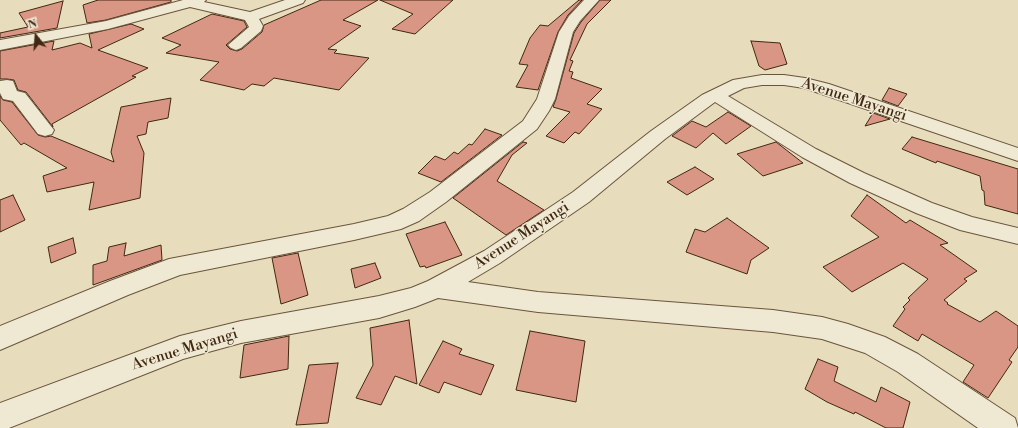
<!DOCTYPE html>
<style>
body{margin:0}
#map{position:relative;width:1018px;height:428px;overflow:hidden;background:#e7dcbc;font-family:"Libre Bodoni",serif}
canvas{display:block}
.north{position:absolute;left:16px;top:16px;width:40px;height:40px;-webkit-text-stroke:3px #efe8d3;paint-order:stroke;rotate:343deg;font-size:11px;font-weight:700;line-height:16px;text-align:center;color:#412812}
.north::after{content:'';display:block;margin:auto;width:14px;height:18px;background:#412812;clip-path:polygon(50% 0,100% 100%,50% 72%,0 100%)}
</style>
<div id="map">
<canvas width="1018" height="428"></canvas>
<div class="north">N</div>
</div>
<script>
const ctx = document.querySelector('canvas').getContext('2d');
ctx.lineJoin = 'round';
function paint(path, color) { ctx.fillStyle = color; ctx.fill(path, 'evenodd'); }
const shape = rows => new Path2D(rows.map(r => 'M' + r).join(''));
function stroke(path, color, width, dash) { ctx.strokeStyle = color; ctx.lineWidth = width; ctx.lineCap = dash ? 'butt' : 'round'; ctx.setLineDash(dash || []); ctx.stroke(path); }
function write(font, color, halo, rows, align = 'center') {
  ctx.font = font + ' "Libre Bodoni",serif'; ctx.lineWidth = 3; ctx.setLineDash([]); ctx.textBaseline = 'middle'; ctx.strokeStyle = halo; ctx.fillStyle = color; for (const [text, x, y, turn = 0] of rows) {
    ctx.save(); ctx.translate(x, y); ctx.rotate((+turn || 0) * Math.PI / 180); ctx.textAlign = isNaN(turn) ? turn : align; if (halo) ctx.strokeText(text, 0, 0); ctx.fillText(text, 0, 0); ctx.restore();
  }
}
const building = shape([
 [98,0,171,0,171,2,106,20,87,23,83,5,98,0],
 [321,0,378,0,343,20,361,26,328,49,337,50,334,53,369,58,339,90,274,78,264,86,252,84,244,90,200,80,219,62,166,53,181,45,162,38,212,14,244,21,247,27,226,45,230,49,237,51,242,49,262,32,264,25,321,0],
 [380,0,453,0,415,34,392,29,413,14,380,0],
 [579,0,582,0,568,15,558,32,538,90,516,87,528,65,519,64,530,38,540,25,548,26,579,0],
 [600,0,611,0,587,24,570,60,573,61,569,71,573,72,571,78,602,89,587,104,602,109,579,134,575,132,564,143,546,136,570,112,553,107,556,99,574,33,581,22,600,0],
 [63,1,57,28,0,38,0,33,28,27,19,13,63,1],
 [131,24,144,29,98,50,148,68,132,76,136,77,52,124,53,127,26,92,18,90,14,80,7,79,0,79,0,51,54,41,52,50,80,43,92,48,89,34,131,24],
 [751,41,780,43,787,64,765,70,759,66,751,41],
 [889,88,907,94,898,106,882,100,889,88],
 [0,96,3,100,12,102,38,135,45,137,51,136,114,162,111,152,121,107,171,98,168,118,148,122,146,134,137,136,144,153,140,198,89,210,94,182,47,192,43,176,67,168,24,143,21,145,0,120,0,96],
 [728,112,751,126,726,144,713,133,696,148,672,136,692,121,706,127,728,112],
 [873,113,890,119,865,126,873,113],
 [485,129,502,135,441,182,418,173,435,156,445,160,454,152,458,154,469,144,472,145,485,129],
 [912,137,1018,169,1018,214,985,205,984,191,982,190,980,176,937,161,936,163,902,149,912,137],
 [523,142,527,143,512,155,497,181,544,210,506,235,453,198,523,142],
 [776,142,803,163,763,176,737,154,776,142],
 [695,167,714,179,687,195,667,182,695,167],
 [13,195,25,220,0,232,0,200,13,195],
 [867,195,906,223,910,220,948,243,940,245,977,271,964,279,967,281,944,300,948,303,947,304,980,322,996,311,1018,326,1018,347,1009,360,1012,362,988,398,963,382,974,365,922,334,918,341,893,326,905,309,903,307,910,300,908,298,928,279,903,263,852,292,823,267,879,237,851,216,867,195],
 [727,218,769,248,751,260,747,274,686,252,695,229,705,232,727,218],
 [445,222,462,255,426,268,425,266,420,267,406,234,445,222],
 [73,238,76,253,51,263,48,247,73,238],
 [126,243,124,256,161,245,162,260,93,285,93,265,107,261,109,247,126,243],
 [298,253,308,295,281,304,272,258,298,253],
 [375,263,381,278,355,288,351,269,375,263],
 [409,320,417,384,395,376,381,405,356,398,373,365,370,328,409,320],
 [530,331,585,341,576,402,516,390,530,331],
 [289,336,288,369,240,378,244,345,289,336],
 [443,341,462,349,459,354,494,365,481,395,444,382,439,393,419,385,443,341],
 [818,359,838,367,834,381,876,402,881,387,910,402,903,428,886,428,855,412,854,414,827,402,805,389,818,359],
 [338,363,328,423,296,425,309,365,338,363]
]);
paint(building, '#da9684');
stroke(building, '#412812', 1);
const minor = shape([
 [183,0,206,0,204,2,250,12,285,0,305,0,303,3,259,19,263,26,261,31,241,48,236,50,231,48,228,45,249,27,245,20,190,7,108,29,0,50,0,40,106,21,183,0],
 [584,0,599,0,580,21,573,32,555,99,549,111,537,129,446,202,419,221,401,229,354,240,180,275,128,295,0,350,0,326,110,281,169,259,354,224,388,216,403,209,430,192,523,121,537,99,559,32,569,16,584,0],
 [762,75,784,75,805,78,829,84,1018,148,1018,161,804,88,784,85,762,85,744,88,728,96,816,149,864,173,932,203,972,217,1018,228,1018,244,960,230,916,213,850,183,802,157,715,102,665,139,589,202,500,263,468,282,538,292,773,310,822,317,848,324,885,337,918,354,1015,418,1018,428,978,428,898,372,865,353,822,339,773,332,538,312,438,298,415,307,379,318,241,343,183,359,9,428,0,428,0,403,180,336,241,321,379,296,411,288,428,281,484,251,573,192,651,131,702,95,733,80,762,75],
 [7,80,13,81,17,91,25,93,54,130,52,134,45,136,38,134,13,101,3,99,0,93,0,81,7,80]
]);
stroke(minor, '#6a553c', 2);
paint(minor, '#efe8d3');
write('15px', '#412812', '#efe8d3', [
 ["Avenue Mayangi",854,100,18],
 ["Avenue Mayangi",522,236,-33],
 ["Avenue Mayangi",185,350,-17]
]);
</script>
